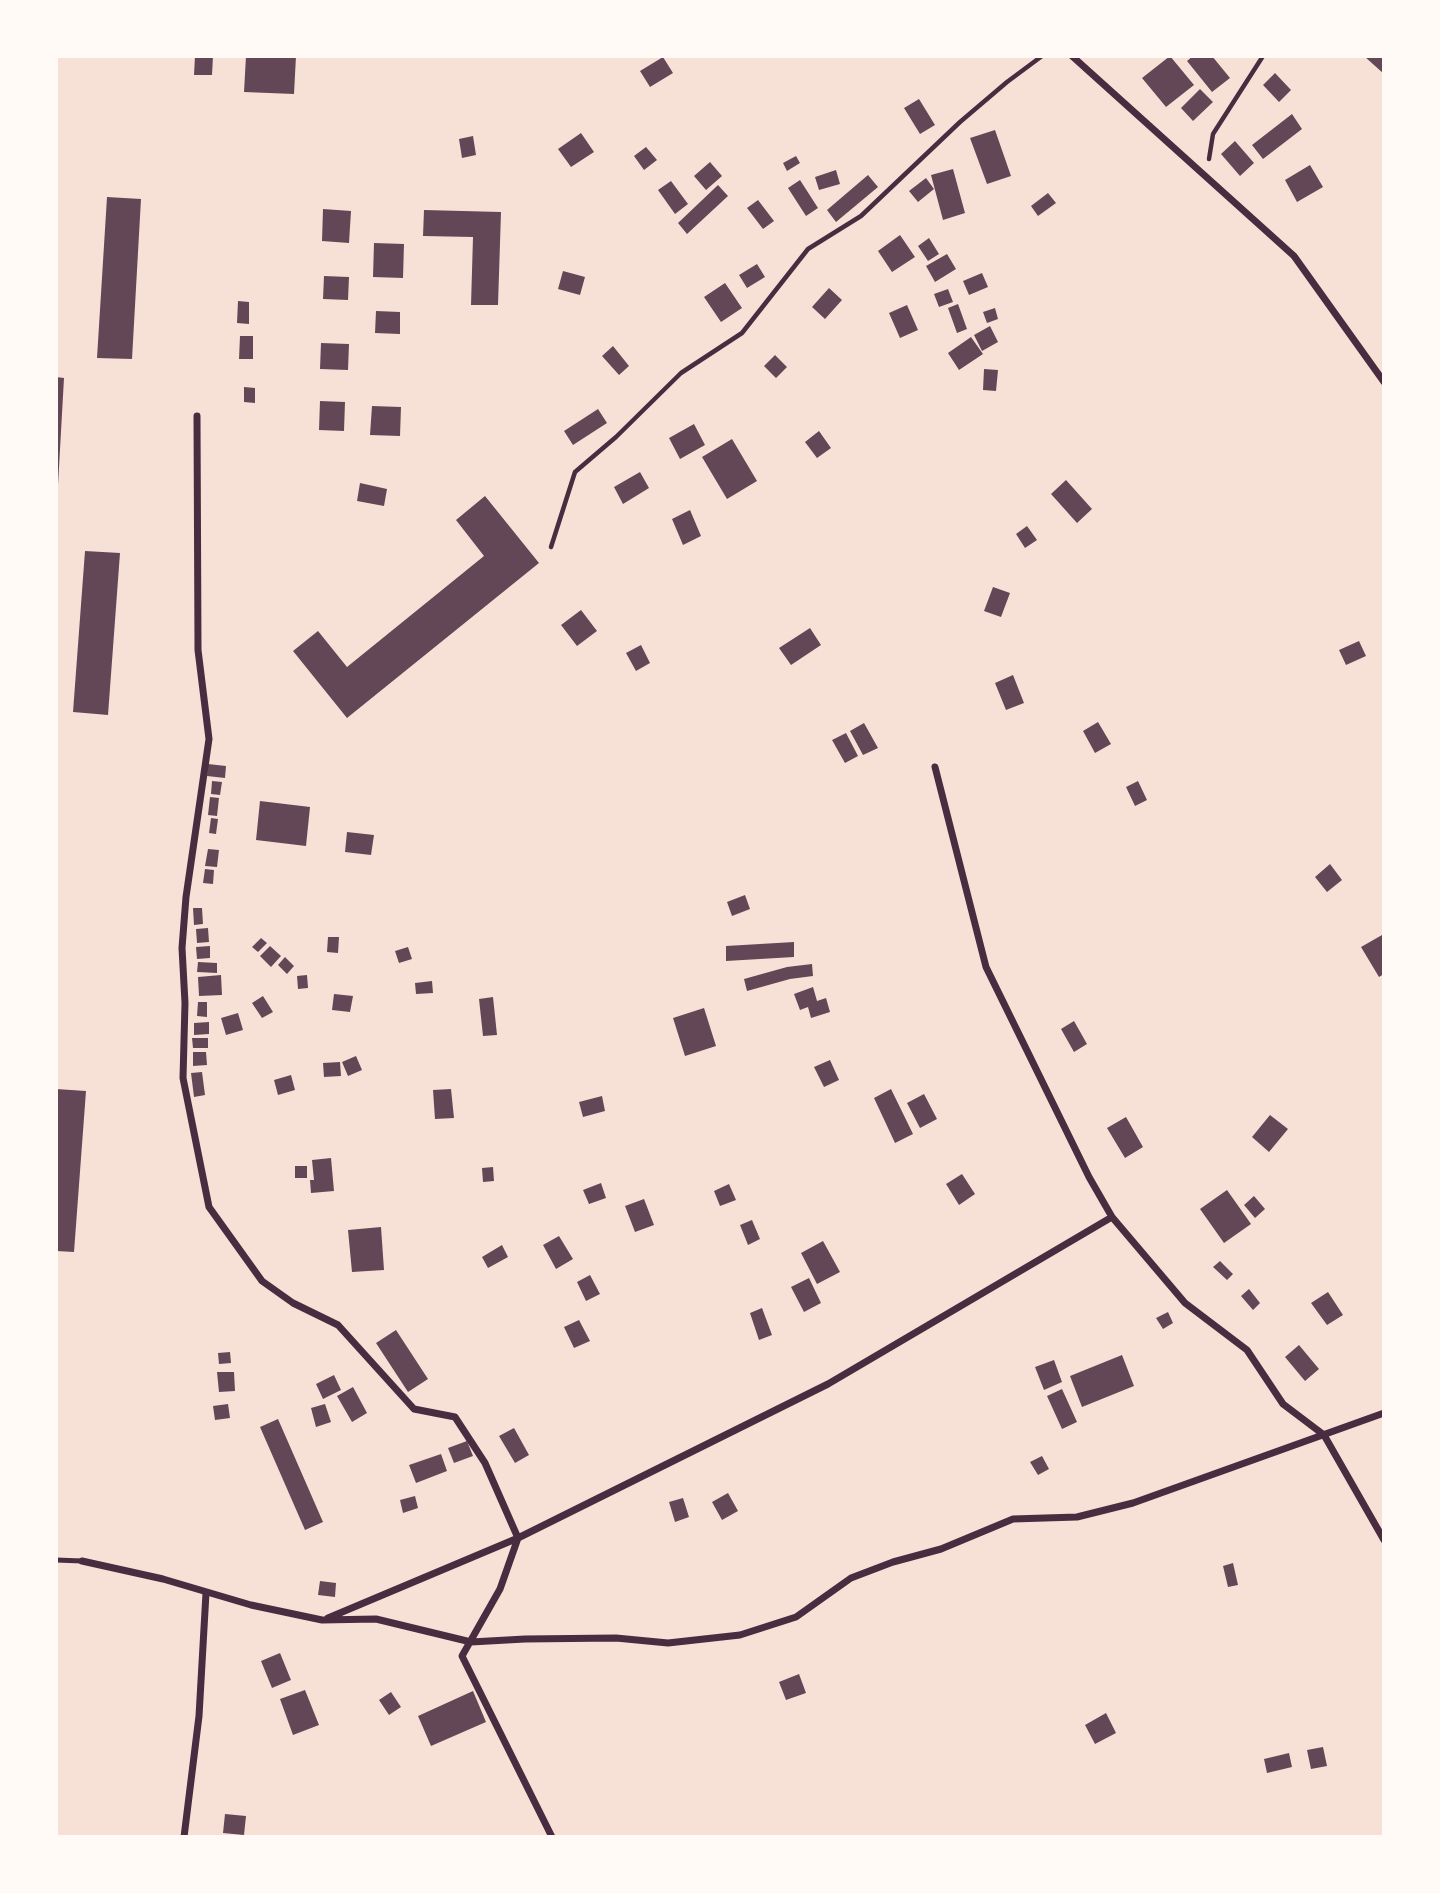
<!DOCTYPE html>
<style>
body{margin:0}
#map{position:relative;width:1440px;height:1893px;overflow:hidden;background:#f7e1d7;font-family:Manrope,sans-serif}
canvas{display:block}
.frame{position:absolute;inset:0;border:58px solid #fffaf5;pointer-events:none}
</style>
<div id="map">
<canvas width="1440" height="1893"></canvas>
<div class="frame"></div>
</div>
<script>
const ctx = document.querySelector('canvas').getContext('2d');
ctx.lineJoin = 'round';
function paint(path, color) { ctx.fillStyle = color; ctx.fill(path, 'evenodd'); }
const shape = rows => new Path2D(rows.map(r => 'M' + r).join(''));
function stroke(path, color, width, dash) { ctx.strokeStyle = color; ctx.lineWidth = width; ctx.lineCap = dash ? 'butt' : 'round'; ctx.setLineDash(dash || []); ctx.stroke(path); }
paint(shape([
 [195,56,213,56,212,75,194,75],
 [246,56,296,56,294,94,244,92],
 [1170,56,1194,85,1166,107,1142,78],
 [1193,56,1212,56,1230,78,1212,92,1187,61],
 [1364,56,1384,56,1384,74],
 [663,57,673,73,650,87,640,71],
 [1275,73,1291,90,1279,102,1263,85],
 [1200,89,1213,102,1193,121,1181,108],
 [919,99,935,125,920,134,904,108],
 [1292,114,1302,129,1263,159,1252,145],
 [995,130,1011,176,987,184,970,138],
 [581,133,594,152,571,167,558,149],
 [473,136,476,155,462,158,459,139],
 [1235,141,1254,163,1240,176,1221,154],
 [646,147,657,160,644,170,634,156],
 [796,156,800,163,787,171,783,163],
 [710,162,722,176,706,190,694,176],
 [1310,165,1323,187,1297,202,1285,180],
 [953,169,965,213,943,220,931,175],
 [836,170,840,184,819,190,815,177],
 [868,175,878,187,836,222,827,210],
 [926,178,934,189,918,202,909,191],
 [800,180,818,208,806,216,788,188],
 [671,181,688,204,675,214,658,190],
 [718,185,728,196,687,234,678,223],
 [1048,193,1056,203,1038,216,1031,206],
 [107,197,141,199,132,359,97,358],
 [758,200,774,221,763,229,747,208],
 [323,209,351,211,349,243,322,241],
 [424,210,501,212,498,305,471,305,473,237,423,236],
 [900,235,915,257,892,272,878,251],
 [929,238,939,254,928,261,918,246],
 [374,243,404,244,403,278,373,277],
 [947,254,956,269,935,282,926,266],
 [757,264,765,277,747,288,739,275],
 [563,271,585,277,580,295,558,289],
 [982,273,988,287,969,295,963,281],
 [324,276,349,277,348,300,323,299],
 [725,283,742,308,721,322,704,297],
 [829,288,842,300,825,319,812,307],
 [948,289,953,302,939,307,934,294],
 [238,301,249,302,249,324,237,323],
 [958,304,967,329,957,333,948,308],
 [907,305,918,330,900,338,889,313],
 [995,308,998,319,987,323,983,312],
 [376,311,400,312,400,334,375,333],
 [990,326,998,342,982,351,974,335],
 [240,336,253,336,253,359,239,359],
 [971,337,983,354,959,370,948,353],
 [321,343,349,344,348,370,320,369],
 [613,346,629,366,619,375,602,356],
 [775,355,787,367,776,378,764,366],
 [984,369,998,370,996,391,983,390],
 [56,377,64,378,58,485,56,485],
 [244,387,255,388,255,403,244,402],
 [320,401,345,402,344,431,319,430],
 [372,406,401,407,400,436,370,435],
 [598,409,607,423,573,445,564,431],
 [694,424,705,445,680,459,669,438],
 [819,431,831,448,817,458,805,442],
 [732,439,757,481,727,499,702,457],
 [640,472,649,488,623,504,614,487],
 [1066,480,1092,509,1077,523,1051,494],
 [360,483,387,489,384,506,357,501],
 [485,496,539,563,347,718,293,651,318,631,347,667,484,556,456,520],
 [690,510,701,536,683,545,672,519],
 [1027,526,1037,540,1025,548,1016,534],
 [85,551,120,553,108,715,73,712],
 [993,587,1010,593,1001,617,984,611],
 [581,610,597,631,577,646,561,625],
 [810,628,821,645,791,665,779,648],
 [1359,641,1366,656,1346,665,1339,650],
 [641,645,650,663,636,671,626,653],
 [1013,675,1024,703,1006,710,995,683],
 [1098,722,1111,744,1095,753,1083,731],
 [864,723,878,748,863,755,850,731],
 [846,733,858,756,845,763,832,740],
 [208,764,226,766,225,778,207,776],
 [212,781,222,782,220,795,211,794],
 [1138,781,1147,800,1135,806,1126,787],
 [210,797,219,798,217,816,208,815],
 [260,801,310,807,306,846,256,840],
 [211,818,218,819,216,834,209,833],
 [347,832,374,835,371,855,345,852],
 [208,849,219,850,217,867,205,866],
 [1330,864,1342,880,1327,892,1315,877],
 [205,869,214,870,213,884,203,883],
 [745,895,750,909,732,916,727,902],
 [193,908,202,908,203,924,194,925],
 [208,928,209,942,197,943,196,929],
 [1382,935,1384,938,1384,974,1379,977,1361,947],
 [328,937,339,937,338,953,327,952],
 [261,938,267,943,258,952,252,947],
 [794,942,794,957,726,961,726,946],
 [210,946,210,958,197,959,196,947],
 [270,946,281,956,271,967,260,956],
 [408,947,412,959,399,963,395,951],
 [285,957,294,966,287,974,278,965],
 [198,962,217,963,217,973,197,972],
 [812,964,813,976,790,979,747,991,744,979,787,967],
 [221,975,222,995,199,996,198,977],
 [307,975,308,988,298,989,297,976],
 [432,981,433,993,416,994,415,983],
 [813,987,817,1001,826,998,830,1012,811,1018,808,1007,800,1010,794,994],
 [334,994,353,996,350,1012,332,1010],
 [263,996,273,1012,262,1018,252,1003],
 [493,997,497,1035,483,1036,479,999],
 [198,1002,207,1002,207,1017,197,1016],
 [704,1008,716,1046,685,1056,673,1018],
 [238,1013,243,1030,226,1035,221,1018],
 [1074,1021,1087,1044,1074,1052,1061,1029],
 [209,1022,209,1034,194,1035,194,1023],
 [192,1038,208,1038,208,1048,193,1048],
 [193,1052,206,1052,207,1065,193,1066],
 [356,1056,362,1070,348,1076,342,1062],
 [830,1060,839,1080,824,1087,814,1067],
 [340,1062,341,1076,324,1077,323,1063],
 [202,1072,205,1095,194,1097,191,1073],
 [291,1075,295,1090,278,1095,274,1080],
 [56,1089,86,1091,74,1252,56,1251],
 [451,1089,454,1118,435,1119,433,1090],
 [891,1089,913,1134,895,1143,874,1098],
 [924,1094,937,1119,920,1128,907,1103],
 [602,1096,605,1111,583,1117,579,1102],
 [1270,1115,1288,1129,1269,1152,1252,1137],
 [1126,1117,1143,1147,1125,1158,1107,1128],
 [331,1158,334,1191,311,1193,310,1180,314,1180,312,1160],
 [295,1166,307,1166,307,1178,295,1178],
 [493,1167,494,1181,483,1182,482,1168],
 [962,1174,975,1194,959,1205,946,1184],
 [601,1183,606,1198,589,1204,583,1190],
 [729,1184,736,1200,720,1206,714,1191],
 [1227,1190,1251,1224,1224,1243,1200,1209],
 [1254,1196,1265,1209,1255,1218,1244,1205],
 [644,1199,654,1225,635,1232,625,1206],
 [752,1220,760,1239,748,1245,740,1225],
 [381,1227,384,1270,352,1272,348,1230],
 [559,1236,573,1259,556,1269,543,1245],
 [823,1241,840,1272,817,1284,801,1253],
 [502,1245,508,1257,488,1268,482,1257],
 [1220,1261,1233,1274,1227,1280,1213,1267],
 [590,1275,600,1294,586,1301,577,1282],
 [809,1278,821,1303,804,1312,791,1287],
 [1249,1289,1260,1303,1253,1310,1241,1296],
 [1328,1292,1343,1315,1327,1325,1311,1303],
 [762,1308,772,1335,759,1340,750,1313],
 [1168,1312,1173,1323,1163,1329,1156,1318],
 [579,1320,590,1341,574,1348,564,1327],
 [396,1330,428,1379,408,1392,376,1343],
 [1299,1345,1319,1369,1305,1381,1285,1357],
 [230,1352,231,1363,219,1364,218,1353],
 [1122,1355,1134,1386,1082,1407,1070,1376],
 [1054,1360,1062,1382,1044,1390,1035,1367],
 [217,1372,234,1372,235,1391,219,1392],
 [334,1375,341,1390,323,1399,316,1384],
 [353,1387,367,1413,352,1422,337,1396],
 [1062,1389,1077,1422,1062,1429,1047,1396],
 [228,1404,230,1418,215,1420,213,1406],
 [325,1404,331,1422,316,1427,311,1408],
 [278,1419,323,1522,305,1530,260,1427],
 [514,1428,529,1455,515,1463,499,1436],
 [467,1441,473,1456,454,1463,448,1448],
 [441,1454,447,1471,416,1483,409,1465],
 [1042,1456,1049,1469,1038,1475,1030,1462],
 [728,1493,738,1511,722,1520,712,1502],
 [415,1496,418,1508,403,1513,400,1500],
 [683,1498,689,1517,675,1522,669,1502],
 [1233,1563,1238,1585,1228,1587,1223,1566],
 [320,1581,336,1583,335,1597,318,1595],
 [280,1653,291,1680,272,1688,261,1661],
 [799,1674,806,1693,786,1700,779,1682],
 [305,1690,319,1725,293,1735,280,1699],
 [473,1691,486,1722,431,1746,418,1716],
 [391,1692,401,1707,389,1715,379,1700],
 [1106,1713,1116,1733,1095,1744,1085,1725],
 [1323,1747,1327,1766,1311,1769,1307,1750],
 [1289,1753,1292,1767,1267,1773,1264,1759],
 [225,1814,246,1816,244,1835,223,1833]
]), '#644757');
stroke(shape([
 [1209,159,1213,134,1263,56],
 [551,547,575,472,616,437,681,373,742,333,808,249,861,216,960,122,1007,82,1042,56]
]), '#4a2c40', 4.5);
stroke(shape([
 [56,1560,82,1561]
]), '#4a2c40', 5);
stroke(shape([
 [1072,56,1294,256,1384,382],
 [197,416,198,650,209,739,186,897,182,948,185,1003,183,1078,209,1207,262,1281,293,1303,338,1325,414,1409,455,1417,485,1463,518,1538,500,1589,462,1656,552,1837],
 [935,767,986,967,1089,1177,1112,1217,1185,1303,1247,1350,1283,1404,1324,1435,1384,1540],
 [82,1561,163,1579,251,1605,322,1620,376,1619,471,1642,525,1639,616,1638,668,1643,740,1635,796,1617,851,1578,893,1562,941,1549,1013,1519,1077,1517,1133,1503,1384,1413],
 [328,1618,518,1538,828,1384,1112,1217],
 [184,1837,199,1716,206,1593]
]), '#4a2c40', 7);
</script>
